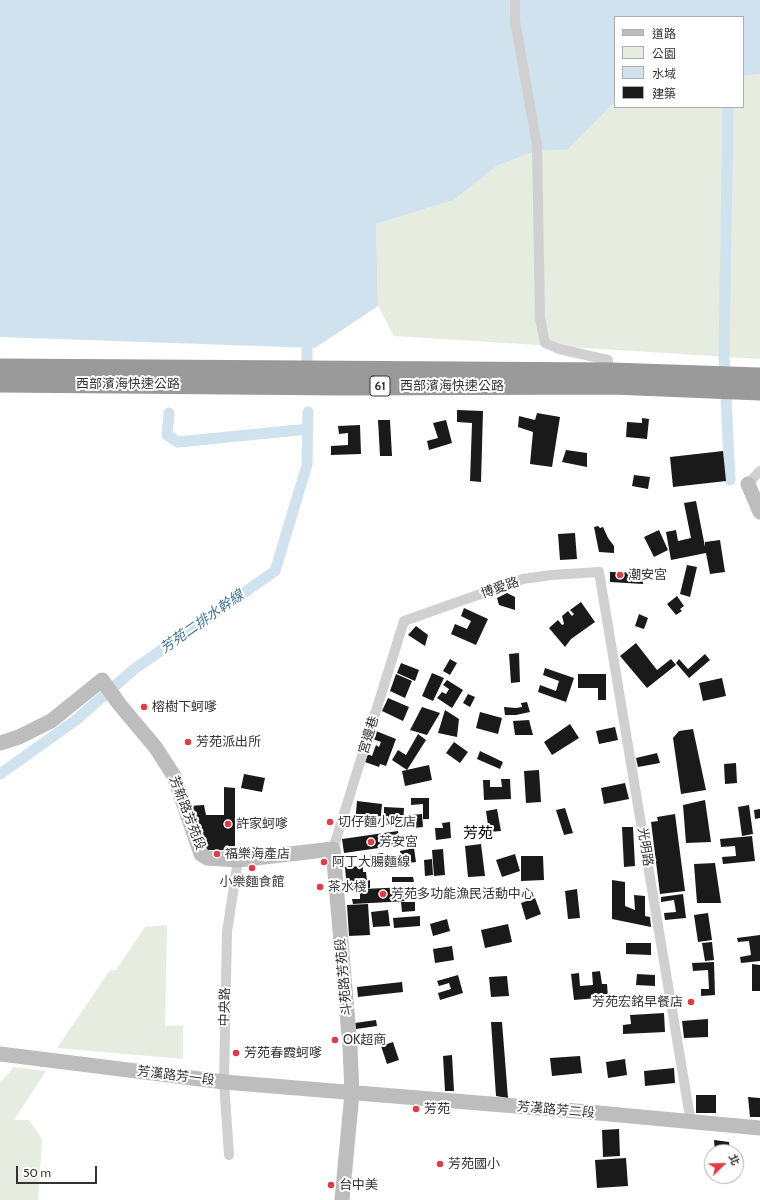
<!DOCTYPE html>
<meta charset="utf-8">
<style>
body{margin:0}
#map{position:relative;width:760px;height:1200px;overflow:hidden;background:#fff;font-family:Cabin,"Noto Sans TC",sans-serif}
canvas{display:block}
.legend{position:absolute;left:614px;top:16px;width:130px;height:92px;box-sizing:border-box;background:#fff;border:1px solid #adadad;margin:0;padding:5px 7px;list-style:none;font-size:12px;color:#333}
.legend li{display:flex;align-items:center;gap:8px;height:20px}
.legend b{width:20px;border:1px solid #adadad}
.north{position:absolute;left:704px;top:1144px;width:40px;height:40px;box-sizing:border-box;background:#fff;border:1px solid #adadad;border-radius:50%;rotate:67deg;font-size:11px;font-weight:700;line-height:16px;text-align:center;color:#333}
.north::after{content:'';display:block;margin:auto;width:14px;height:18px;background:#e63946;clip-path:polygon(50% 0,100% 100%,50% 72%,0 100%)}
.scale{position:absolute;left:16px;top:1166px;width:81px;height:18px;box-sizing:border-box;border:2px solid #333;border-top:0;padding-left:5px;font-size:12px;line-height:14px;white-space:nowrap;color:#333;-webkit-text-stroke:3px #fff;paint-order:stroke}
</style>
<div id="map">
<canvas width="760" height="1200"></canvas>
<ul class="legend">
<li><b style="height:5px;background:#bdbdbd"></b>道路</li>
<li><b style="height:11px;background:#e6ecdf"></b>公園</li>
<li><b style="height:11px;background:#cfe2ee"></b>水域</li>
<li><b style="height:11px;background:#1a1a1a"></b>建築</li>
</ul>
<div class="north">北</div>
<div class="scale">50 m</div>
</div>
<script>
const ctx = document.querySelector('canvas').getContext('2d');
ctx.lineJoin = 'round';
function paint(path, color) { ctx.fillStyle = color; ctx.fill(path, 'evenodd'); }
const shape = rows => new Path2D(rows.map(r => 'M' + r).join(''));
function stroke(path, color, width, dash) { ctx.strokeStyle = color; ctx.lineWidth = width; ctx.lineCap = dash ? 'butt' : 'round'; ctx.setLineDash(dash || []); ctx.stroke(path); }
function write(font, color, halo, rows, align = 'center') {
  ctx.font = font + ' Cabin,"Noto Sans TC",sans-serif'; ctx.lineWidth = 4; ctx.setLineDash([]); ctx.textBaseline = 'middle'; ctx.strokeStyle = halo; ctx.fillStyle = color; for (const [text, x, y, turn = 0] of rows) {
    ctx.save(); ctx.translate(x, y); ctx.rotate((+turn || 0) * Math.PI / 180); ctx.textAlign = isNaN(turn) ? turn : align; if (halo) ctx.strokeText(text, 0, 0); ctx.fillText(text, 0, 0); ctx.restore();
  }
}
paint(shape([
 [760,74,760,359,394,336,378,306,376,224,454,200,497,166,535,151,567,150,615,102,615,107,743,107,743,76],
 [167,925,165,1026,183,1025,183,1059,57,1048,110,970,116,970,145,927],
 [14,1067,46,1071,14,1120,29,1120,42,1139,38,1200,0,1200,0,1083]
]), '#e6ecdf');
paint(shape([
 [0,0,760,0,760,74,743,76,743,17,615,17,615,102,567,150,535,151,497,166,454,200,376,224,378,306,315,348,0,337]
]), '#cfe2ee');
stroke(shape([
 [728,107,724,357,730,480],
 [307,334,307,359],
 [169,413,167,435,178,442,308,429],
 [0,774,76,720,133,670,275,571,307,465,308,412]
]), '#cfe2ee', 11);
paint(shape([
 [457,410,483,411,481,482,470,481,472,423,457,422],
 [537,413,560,417,552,467,530,464,533,432,518,427,519,416,535,420],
 [642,418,649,419,647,439,626,437,627,422,642,423],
 [378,420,390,420,392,456,380,456],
 [446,420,452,443,429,450,427,441,438,438,433,423],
 [360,425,361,454,331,455,331,446,348,445,348,433,339,434,338,426],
 [566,450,587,453,587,467,562,462],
 [723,451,726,481,673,487,670,457],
 [634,475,650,477,648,489,632,486],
 [696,501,705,547,705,542,720,540,725,572,710,574,706,553,671,560,666,532,676,530,678,541,691,538,684,503],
 [598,526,600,528,603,527,608,538,614,546,614,553,599,552,594,527],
 [659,530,668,550,654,557,644,537],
 [575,533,577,559,560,560,558,534],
 [687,565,697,567,690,597,680,594],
 [610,572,643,573,643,584,610,582],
 [507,593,515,597,515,610,499,605,497,598],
 [677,596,684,606,680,609,682,611,676,615,667,604],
 [581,602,595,622,571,639,565,647,549,628,558,620,562,625,564,624,562,616,568,611,572,616,574,614,570,610],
 [464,608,488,619,476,645,451,634,455,624,467,629,471,621,461,616],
 [639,614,648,618,644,629,635,626],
 [416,626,428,635,425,646,408,635],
 [636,643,657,670,671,659,676,665,647,688,620,656],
 [519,653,520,682,511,683,509,654],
 [705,654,710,660,689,678,676,663,679,659,688,669],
 [450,659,457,663,450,675,443,671],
 [401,663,419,670,415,681,397,673],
 [545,668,574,678,566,702,538,692,540,685,556,691,559,681,543,675],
 [432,673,444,678,433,701,422,696],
 [396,674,412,681,405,698,390,691],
 [578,674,606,674,606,700,598,700,598,688,578,688],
 [722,678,726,696,703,701,699,683],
 [447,680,463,690,452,708,437,698,442,692,446,694,449,689,443,685],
 [468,694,475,697,470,707,463,703],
 [388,698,409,707,403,721,382,711],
 [527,702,530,712,516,715,505,715,504,707,516,708,522,707,521,703],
 [422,707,440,713,427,735,410,730],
 [445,710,459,719,457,737,438,733],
 [480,712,502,718,498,734,476,728],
 [529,720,533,735,515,735,513,721],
 [570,724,579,738,552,755,544,742],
 [615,727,618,740,599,744,596,731],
 [693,729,706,790,681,794,673,738,679,731],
 [376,731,396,739,386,766,380,764,379,767,365,762,368,754,372,756,376,745,379,747,381,742,373,739],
 [418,734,426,740,407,770,392,760,398,750,406,755],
 [454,742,468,752,460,763,446,753],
 [480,751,503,762,500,769,477,759],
 [657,753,660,763,638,767,636,758],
 [736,763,737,783,725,784,724,764],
 [429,765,432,780,405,786,402,771],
 [539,770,541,802,526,803,524,771],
 [244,774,265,778,262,792,241,788],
 [501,779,510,779,511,799,484,800,483,780,490,780,490,787,502,787],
 [625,783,629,799,604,804,601,788],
 [224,787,235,788,235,850,206,850,189,806,204,805,206,815,224,815],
 [411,798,429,798,429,819,423,819,423,804,411,805],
 [705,800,711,842,686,843,683,805],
 [357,801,382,804,380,825,355,823],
 [749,805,753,834,742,836,738,807],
 [384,807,404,808,403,826,384,825],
 [565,808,573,833,564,835,556,810],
 [497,809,501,831,489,832,486,811],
 [760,809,760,818,755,819,754,810],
 [422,814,423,827,413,828,412,815],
 [675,814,685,891,660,894,651,822,658,821,657,817],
 [450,822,451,838,436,840,435,828,443,828,442,823],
 [622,827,633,827,635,866,624,867],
 [398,831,400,845,344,853,342,839],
 [752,836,755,861,723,864,722,857,736,856,735,846,721,847,720,839],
 [481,844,485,876,468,877,465,846],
 [414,848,416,862,402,864,400,851],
 [443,849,445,875,434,876,432,850],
 [383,853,385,866,372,868,370,855],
 [515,854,520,871,502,877,496,860],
 [521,856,543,856,544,880,521,881],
 [432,859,433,875,425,876,424,860],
 [715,863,721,903,697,903,694,864],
 [363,866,363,872,366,872,367,881,370,880,370,888,364,889,406,887,407,901,353,904,352,899,360,899,360,889,347,890,345,867],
 [392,877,413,877,414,882,392,882],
 [612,880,625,882,625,906,635,910,634,895,645,896,645,916,650,917,651,927,612,919],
 [577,889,580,918,568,919,565,891],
 [683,894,686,918,665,920,664,913,676,912,674,900,661,902,661,897],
 [535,898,541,914,526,920,521,903],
 [401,902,415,902,415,911,402,912],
 [368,904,370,935,349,936,347,905],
 [388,910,390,926,373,927,371,912],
 [708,913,712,940,698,942,694,915],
 [420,916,420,926,394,928,393,918],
 [447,919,450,931,433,936,430,924],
 [508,924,512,942,485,948,481,930],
 [760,935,760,961,741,963,740,957,751,955,749,941,738,942,737,938],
 [712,942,714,960,705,961,702,943],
 [626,943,651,943,651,955,626,954],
 [452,946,454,960,435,963,433,949],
 [714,962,715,995,701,996,701,989,709,989,708,970,693,971,692,963],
 [752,964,760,965,760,991,752,991],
 [600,971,602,984,607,984,608,997,574,1000,571,974,579,973,580,986,593,985,592,972],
 [637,974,655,975,655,986,636,985],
 [458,975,463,993,440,1000,438,993,451,989,449,983,439,986,437,981],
 [507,976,509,996,491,997,489,977],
 [402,982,403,992,358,997,357,987],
 [664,1013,665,1032,623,1034,623,1025,631,1024,630,1015],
 [708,1019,708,1037,684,1038,682,1021],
 [376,1020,377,1026,356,1029,355,1023],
 [491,1022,502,1022,508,1098,496,1096],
 [393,1042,399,1060,387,1064,381,1046],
 [452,1055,454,1091,445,1091,443,1056],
 [580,1056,582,1073,552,1076,550,1058],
 [625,1059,627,1075,608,1078,606,1062],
 [674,1068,675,1083,645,1086,644,1071],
 [696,1095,716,1095,716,1113,696,1113],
 [748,1097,760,1098,760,1117,750,1117],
 [619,1129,620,1156,603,1157,602,1130],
 [714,1140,729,1142,730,1152,715,1152],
 [626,1158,628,1186,597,1188,595,1160]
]), '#1a1a1a');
stroke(shape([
 [515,0,515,21,537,145,540,318,545,343,559,349,608,360,608,363],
 [748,484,760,471],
 [333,849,404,621,523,579,551,575,599,572,691,1123],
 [229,1155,224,1082,227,932,238,860]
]), '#d0d0d0', 10);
stroke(shape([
 [748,484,760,512],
 [0,743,19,737,51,721,102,680,120,705,156,748,174,776,201,854,207,858,238,860,333,849,350,1047,352,1093,342,1200],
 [0,1054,224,1082,588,1112,760,1128]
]), '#bdbdbd', 15);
stroke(shape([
 [0,368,612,372,760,377],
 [0,383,342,386,612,385,760,391]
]), '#9a9a9a', 19);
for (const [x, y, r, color] of [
 [620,575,4,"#e63946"],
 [144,707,4,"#e63946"],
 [188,742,4,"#e63946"],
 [330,822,4,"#e63946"],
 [228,824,4,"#e63946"],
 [371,842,4,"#e63946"],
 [217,854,4,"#e63946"],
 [324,862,4,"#e63946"],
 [252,868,4,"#e63946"],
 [320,887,4,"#e63946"],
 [383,894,4,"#e63946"],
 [691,1002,4,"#e63946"],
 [335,1040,4,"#e63946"],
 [236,1053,4,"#e63946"],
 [416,1109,4,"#e63946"],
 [440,1164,4,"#e63946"],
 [331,1185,4,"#e63946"]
]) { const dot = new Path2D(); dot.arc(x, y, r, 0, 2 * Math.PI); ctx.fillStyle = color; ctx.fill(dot); stroke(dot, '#fff', 1.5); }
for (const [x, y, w] of [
 [380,386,20]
]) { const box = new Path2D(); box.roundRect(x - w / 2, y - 10, w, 20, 3); ctx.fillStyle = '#fff'; ctx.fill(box); stroke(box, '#333', 1); }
write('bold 12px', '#333', null, [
 ["61",380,386]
]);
write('13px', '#333', '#fff', [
 ["西部濱海快速公路",128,384],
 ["西部濱海快速公路",452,386],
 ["博愛路",500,588,-19],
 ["宮邊巷",369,735,-73],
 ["芳新路芳苑段",187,813,69],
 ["光明路",645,847,81],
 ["斗苑路芳苑段",344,977,-95],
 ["中央路",225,1007,-89],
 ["芳漢路芳一段",176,1076,7],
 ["芳漢路芳二段",556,1110,5]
]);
write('13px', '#333', '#fff', [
 ["潮安宮",628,575],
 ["榕樹下蚵嗲",152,707],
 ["芳苑派出所",196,742],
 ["切仔麵小吃店",338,822],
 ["許家蚵嗲",236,824],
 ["芳安宮",379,842],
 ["福樂海產店",225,854],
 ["阿丁大腸麵線",332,862],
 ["小樂麵食館",252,882,"center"],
 ["茶水棧",328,887],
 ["芳苑多功能漁民活動中心",391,894],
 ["芳苑宏銘早餐店",683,1002,"right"],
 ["OK超商",343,1040],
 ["芳苑春霞蚵嗲",244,1053],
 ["芳苑",424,1109],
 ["芳苑國小",448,1164],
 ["台中美",339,1185]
], 'left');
write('italic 14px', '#3f7597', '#fff', [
 ["芳苑二排水幹線",202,622,-35]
]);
write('15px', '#000', '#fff', [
 ["芳苑",478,834]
]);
</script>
